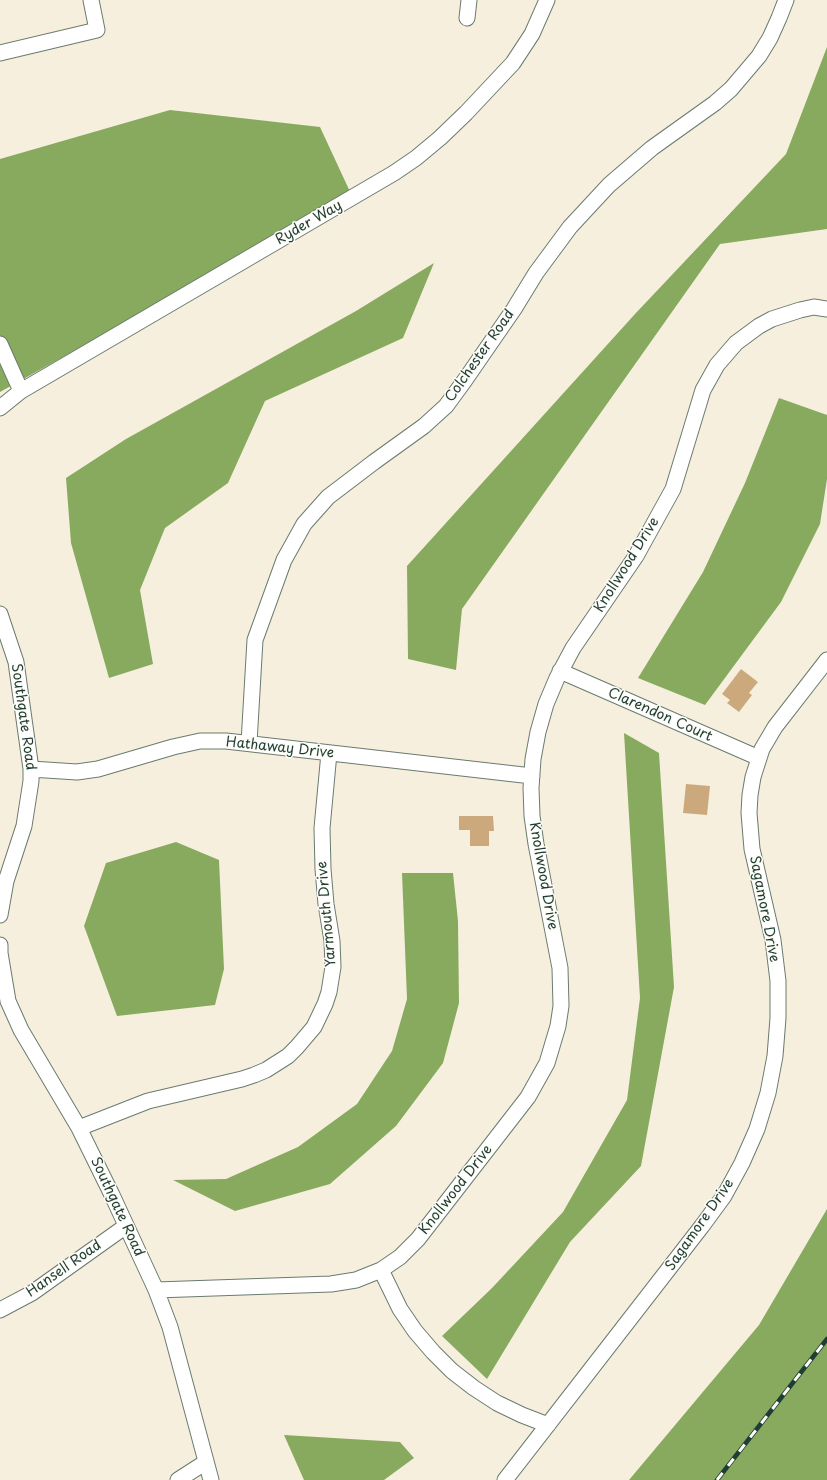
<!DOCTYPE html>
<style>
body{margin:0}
canvas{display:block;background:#f6efdd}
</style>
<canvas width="827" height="1480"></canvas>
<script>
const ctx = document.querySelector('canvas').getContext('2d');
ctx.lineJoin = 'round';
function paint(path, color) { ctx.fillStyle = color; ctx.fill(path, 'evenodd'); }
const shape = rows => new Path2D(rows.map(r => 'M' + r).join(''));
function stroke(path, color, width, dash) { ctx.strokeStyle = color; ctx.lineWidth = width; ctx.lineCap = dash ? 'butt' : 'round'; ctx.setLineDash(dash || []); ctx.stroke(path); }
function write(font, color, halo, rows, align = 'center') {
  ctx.font = font + ' "Playpen Sans",sans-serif'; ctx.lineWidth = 3; ctx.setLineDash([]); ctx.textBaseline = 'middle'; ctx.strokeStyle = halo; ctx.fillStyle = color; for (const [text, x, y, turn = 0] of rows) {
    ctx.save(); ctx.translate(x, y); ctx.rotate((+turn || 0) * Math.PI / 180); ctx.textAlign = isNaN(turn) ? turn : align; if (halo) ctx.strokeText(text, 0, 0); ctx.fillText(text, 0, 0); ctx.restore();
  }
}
paint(shape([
 [827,47,827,229,720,244,462,609,456,670,408,659,407,566,635,314,786,154],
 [170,110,320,127,352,196,0,392,0,159],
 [434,263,403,338,265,401,228,483,165,528,140,590,153,664,109,678,71,543,66,478,126,439,356,311],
 [779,398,827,415,827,479,820,524,781,602,705,705,638,678,703,572,745,483],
 [624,733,659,753,674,987,641,1166,570,1242,487,1379,442,1336,492,1288,563,1212,627,1100,640,998],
 [176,842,219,860,224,969,215,1005,117,1016,84,926,106,863],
 [402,873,453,873,458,921,459,1003,443,1063,396,1126,330,1184,235,1211,173,1180,226,1179,298,1147,357,1104,392,1051,407,999],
 [827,1209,827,1480,629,1480,759,1325],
 [284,1435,400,1442,414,1458,384,1480,304,1480]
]), '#88aa5f');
paint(shape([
 [741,669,758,682,749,693,752,695,739,712,727,703,730,700,722,694],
 [686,784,710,786,707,815,683,813],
 [459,816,493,816,494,831,489,831,489,846,470,846,470,830,459,830]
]), '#cca97c');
const minor = shape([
 [467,18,469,0],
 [0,53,97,30,91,0],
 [0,344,21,391],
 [0,408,21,391,394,173,416,158,440,138,466,113,513,63,532,34,547,0],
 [0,614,16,662,31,769,31,781,24,826,6,881,0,915],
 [560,671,759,758],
 [249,743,255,640,284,560,304,524,328,497,374,462,424,426,446,406,465,380,514,309,536,273,570,227,609,185,652,148,715,103,731,89,759,56,770,38,779,18,786,0],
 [31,769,77,772,98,769,173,747,200,741,226,741,532,776],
 [0,945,0,953,8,1001,21,1030,79,1128,112,1195,156,1290,170,1327,211,1480],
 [79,1128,148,1101,242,1079,254,1075,266,1070,288,1056,297,1047,314,1027,325,1004,329,992,333,967,332,941,326,904,323,869,322,828,329,753],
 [381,1270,400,1309,415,1331,433,1352,452,1371,474,1388,497,1403,522,1415,548,1425],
 [156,1290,331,1284,356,1280,381,1270,400,1257,418,1239,528,1097,547,1063,558,1026,561,1006,560,968,536,844,532,816,531,788,533,759,538,732,546,704,557,678,573,648,636,556,673,489,703,390,717,365,736,343,759,326,772,319,800,310,814,307,827,309],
 [0,1310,32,1293,126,1226],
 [178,1480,206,1462],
 [505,1480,702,1226,724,1196,742,1163,757,1129,768,1093,775,1056,778,1018,778,981,773,940,752,849,749,813,750,795,753,777,762,749,775,727,827,660]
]);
stroke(minor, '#6a7b6f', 17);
stroke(minor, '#fff', 15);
const rail = shape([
 [717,1480,827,1339]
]);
stroke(rail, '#1f3d34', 4.5);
stroke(rail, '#fdfcf7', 3, [9]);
write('14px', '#1f3d34', '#fdfcf7', [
 ["Ryder Way",309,223,-30],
 ["Colchester Road",480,356,-55],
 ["Knollwood Drive",627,565,-58],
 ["Clarendon Court",660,715,24],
 ["Southgate Road",23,717,82],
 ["Hathaway Drive",280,748,6],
 ["Knollwood Drive",543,876,80],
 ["Sagamore Drive",764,909,79],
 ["Yarmouth Drive",327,914,-95],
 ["Knollwood Drive",456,1190,-52],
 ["Southgate Road",117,1207,65],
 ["Sagamore Drive",700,1225,-55],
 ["Hansell Road",64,1269,-35]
]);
</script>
